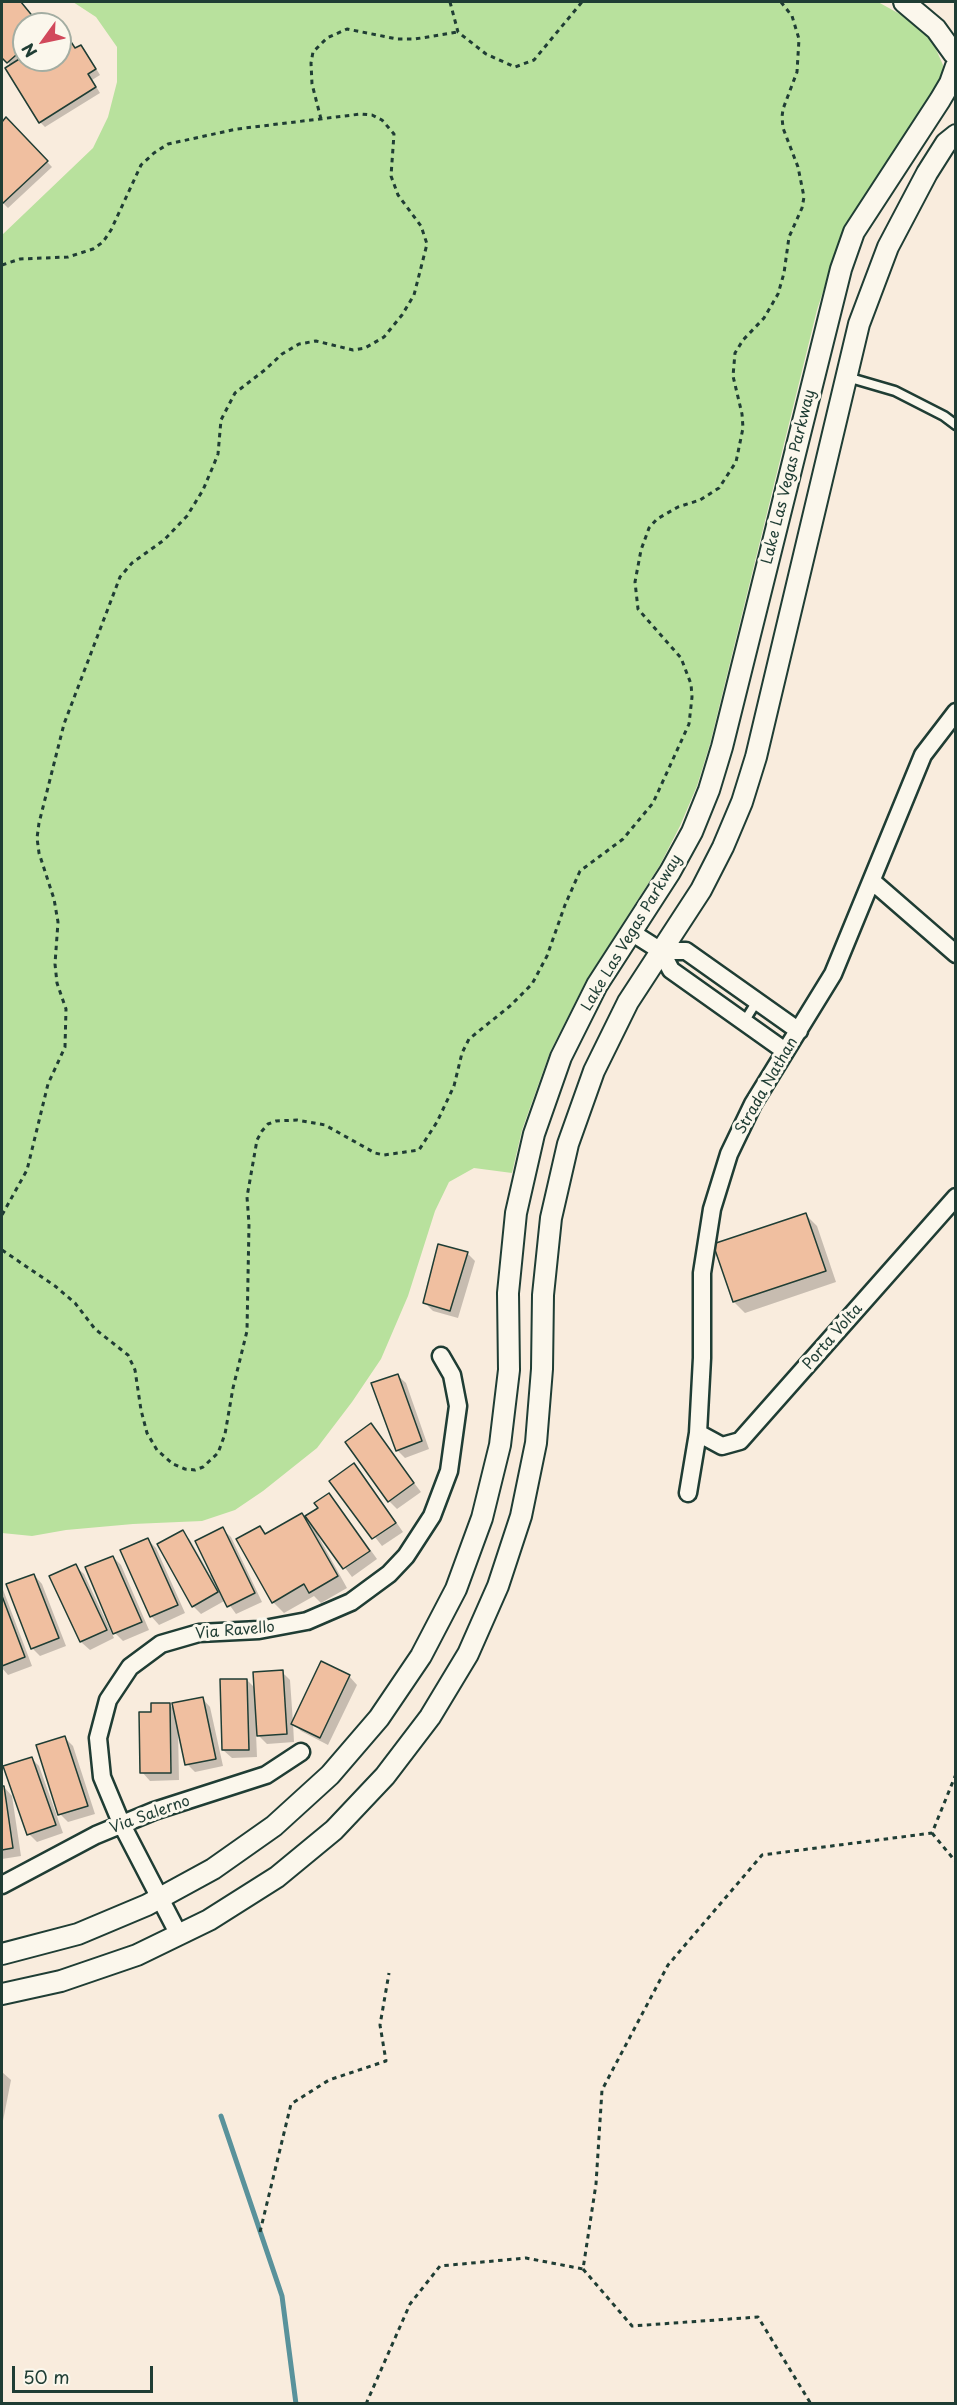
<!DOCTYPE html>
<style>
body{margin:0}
#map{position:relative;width:957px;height:2405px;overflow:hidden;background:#f9ecdd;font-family:"Playpen Sans",sans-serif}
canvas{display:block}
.frame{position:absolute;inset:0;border:3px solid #1f3d34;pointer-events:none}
.north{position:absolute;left:12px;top:12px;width:60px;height:60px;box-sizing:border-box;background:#fbf7ec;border:2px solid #a3ada2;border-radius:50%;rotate:237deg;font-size:16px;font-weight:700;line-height:24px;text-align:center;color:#1f3d34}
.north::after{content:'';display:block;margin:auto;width:21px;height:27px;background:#d1495b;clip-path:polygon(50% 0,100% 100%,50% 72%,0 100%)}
.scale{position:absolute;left:12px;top:2366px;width:141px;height:27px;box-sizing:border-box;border:3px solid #1f3d34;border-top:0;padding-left:8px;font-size:18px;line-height:21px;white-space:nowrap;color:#1f3d34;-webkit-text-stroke:4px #fbf7ec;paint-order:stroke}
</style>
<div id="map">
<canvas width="957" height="2405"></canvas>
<div class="frame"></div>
<div class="north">N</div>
<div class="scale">50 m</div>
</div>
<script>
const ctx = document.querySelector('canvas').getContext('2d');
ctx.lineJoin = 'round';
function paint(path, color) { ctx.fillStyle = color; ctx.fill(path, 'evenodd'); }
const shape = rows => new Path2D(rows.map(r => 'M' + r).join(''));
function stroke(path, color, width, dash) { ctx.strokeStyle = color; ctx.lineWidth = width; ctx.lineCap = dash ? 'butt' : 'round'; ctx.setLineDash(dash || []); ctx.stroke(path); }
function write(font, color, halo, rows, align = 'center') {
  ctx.font = font + ' "Playpen Sans",sans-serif'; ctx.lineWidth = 6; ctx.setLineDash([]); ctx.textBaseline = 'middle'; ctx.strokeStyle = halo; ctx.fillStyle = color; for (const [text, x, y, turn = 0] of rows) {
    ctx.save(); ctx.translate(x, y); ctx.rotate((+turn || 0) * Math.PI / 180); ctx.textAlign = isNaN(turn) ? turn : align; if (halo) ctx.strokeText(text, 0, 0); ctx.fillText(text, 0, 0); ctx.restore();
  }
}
paint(shape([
 [73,2,878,2,907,18,923,30,935,47,943,65,942,80,831,267,817,310,710,744,697,786,680,826,660,865,587,979,550,1052,522,1130,512,1173,474,1168,449,1182,435,1211,408,1296,381,1359,352,1402,317,1448,263,1491,235,1510,202,1521,133,1524,66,1530,32,1536,2,1533,2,235,93,148,108,117,117,82,117,47,96,17]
]), '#b8e19d');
paint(shape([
 [2,2,19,2,38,24,24,24,24,60,60,60,60,36,64,33,76,50,80,47,86,52,100,75,92,80,100,93,45,127,40,122,11,66,2,55],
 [6,119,52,167,8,208,2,202,2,124],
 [806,1215,817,1226,836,1282,745,1313,734,1302],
 [467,1253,475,1261,458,1318,433,1311,425,1303],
 [397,1375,406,1383,429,1449,405,1458,397,1450],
 [370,1425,421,1492,397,1509,389,1501],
 [354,1465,362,1473,403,1532,382,1546,331,1481],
 [329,1495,337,1503,377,1559,352,1577,319,1533,317,1534,347,1588,321,1603,314,1596,284,1613,273,1602,260,1527,267,1535,301,1515,312,1525],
 [222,1529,231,1537,262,1602,236,1614,226,1600,201,1614,193,1606,182,1531,190,1540,210,1575,213,1574],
 [148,1540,156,1548,185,1613,159,1625,151,1616],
 [113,1557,121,1565,149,1630,123,1641,115,1633],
 [75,1566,84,1574,114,1638,90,1650,81,1642,51,1577],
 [34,1575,42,1584,66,1646,40,1656,32,1648],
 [2,1587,32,1666,8,1675,2,1668],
 [282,1672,290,1680,293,1723,349,1676,357,1685,328,1745,301,1731,293,1723,294,1742,267,1744,256,1733,257,1757,232,1758,223,1750,247,1680,256,1689],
 [202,1698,210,1707,223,1766,195,1772,187,1764,178,1731,179,1780,150,1781,142,1772,153,1714,169,1704,175,1710],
 [65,1738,73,1746,95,1814,68,1822,60,1814],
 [31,1758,39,1766,63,1833,37,1842,29,1834],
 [4,1787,12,1796,21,1856,2,1859,2,1788],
 [2,2072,11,2080,2,2126]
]), '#0003');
stroke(shape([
 [221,2116,282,2296,296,2404]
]), '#59929b', 5);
const building = shape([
 [2,2,21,2,39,24,24,24,24,48,7,63,2,58,2,2],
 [64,31,75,48,81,45,96,69,88,74,96,87,39,123,5,68,24,56,24,60,60,60,60,34,64,31],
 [6,117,48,161,2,204,2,122,6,117],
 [806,1213,826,1271,733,1302,713,1244,806,1213],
 [438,1244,468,1252,450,1311,423,1303,438,1244],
 [398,1374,422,1441,396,1451,371,1383,398,1374],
 [371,1423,414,1483,388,1502,345,1442,371,1423],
 [354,1463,396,1523,372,1539,329,1481,354,1463],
 [329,1493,370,1551,343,1569,305,1516,318,1508,314,1503,329,1493],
 [302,1513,338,1576,309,1593,304,1584,272,1603,236,1539,260,1526,265,1534,302,1513],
 [223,1527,255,1593,227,1607,195,1541,223,1527],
 [183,1530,218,1592,192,1607,157,1544,183,1530],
 [148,1538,178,1605,150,1617,120,1550,148,1538],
 [113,1556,142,1622,113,1634,85,1567,113,1556],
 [76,1564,107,1630,80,1642,49,1576,76,1564],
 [34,1574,59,1638,31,1649,6,1584,34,1574],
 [2,1596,25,1657,2,1666,2,1596],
 [321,1661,350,1675,320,1738,291,1724,321,1661],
 [283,1670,287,1734,257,1736,253,1672,283,1670],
 [220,1679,247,1679,249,1750,222,1750,220,1679],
 [203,1697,216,1759,185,1765,172,1703,203,1697],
 [151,1703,170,1703,171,1773,140,1773,139,1712,151,1712,151,1703],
 [65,1736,88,1806,58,1815,36,1745,65,1736],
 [32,1757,56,1825,27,1835,3,1766,32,1757],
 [2,1786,4,1786,13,1848,2,1850,2,1786]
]);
paint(building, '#f0bfa0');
stroke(building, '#1f3d34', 1.5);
const service = shape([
 [847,377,895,391,944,416,956,425],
 [744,1022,757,1001]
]);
const minor = shape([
 [872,881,956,954],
 [631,932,661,951,671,970,785,1051],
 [661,951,686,951,799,1031],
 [698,1433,722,1446,740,1441,956,1197],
 [688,1493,698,1433,702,1358,702,1273,712,1209,729,1154,753,1104,833,974,923,755,956,712],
 [2,1885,96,1835,154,1811,266,1775,301,1752],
 [179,1935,122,1825,102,1777,98,1738,108,1700,130,1667,161,1644,199,1633,259,1630,307,1621,351,1602,389,1574,406,1556,432,1516,449,1471,458,1406,452,1375,441,1356]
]);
const tertiary = shape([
 [904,2,936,29,954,54],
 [2,1954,78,1934,147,1905,213,1869,274,1826,330,1775,379,1718,421,1656,456,1589,482,1518,500,1445,509,1370,508,1293,516,1213,534,1134,561,1057,597,985,670,872,692,832,709,790,722,747,841,269,854,232,940,100,950,83,956,66],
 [2,1994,61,1981,137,1955,209,1920,277,1877,334,1830,385,1776,430,1717,468,1654,498,1586,521,1516,536,1443,542,1369,543,1295,551,1218,568,1144,594,1071,628,1002,701,890,723,847,742,802,756,757,859,324,888,247,927,173,946,143,956,135]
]);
stroke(service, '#1f3d34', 13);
stroke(minor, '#1f3d34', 21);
stroke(tertiary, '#1f3d34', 24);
stroke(shape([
 [450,2,458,32,486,54,515,67,534,60,582,2],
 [321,119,312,84,311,63,313,52,327,38,347,29,397,39,415,39,458,32],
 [2,265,20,259,68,257,93,249,103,242,111,230,141,165,154,153,168,144,237,129,361,114,372,115,382,120,394,134,391,176,398,195,421,226,427,244,414,295,402,315,384,337,365,348,353,350,316,341,299,344,282,354,266,369,235,393,221,420,218,454,214,464,203,490,187,516,164,540,132,563,120,577,64,724,39,823,37,838,39,853,54,899,58,922,55,964,57,983,66,1009,65,1047,48,1084,27,1170,2,1215],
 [2,1250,55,1286,75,1303,95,1329,128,1355,135,1370,141,1410,147,1433,157,1450,173,1464,185,1469,195,1470,203,1467,218,1453,225,1434,233,1388,247,1331,249,1224,247,1197,257,1140,262,1131,268,1124,276,1121,297,1120,325,1125,375,1153,384,1155,419,1150,437,1122,454,1086,462,1053,469,1039,510,1006,532,984,539,971,547,956,565,905,580,871,623,839,653,803,689,724,692,697,691,684,681,658,638,609,635,582,641,550,649,528,657,519,678,507,700,500,719,488,736,462,743,428,742,414,733,376,735,353,743,340,764,318,778,294,784,273,789,237,802,208,804,197,798,167,783,128,782,117,783,109,797,72,799,39,792,16,781,2],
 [932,1833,956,1862],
 [260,2232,291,2104,329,2080,386,2061,380,2025,389,1973],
 [583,2269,632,2326,758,2317,811,2404],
 [366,2404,410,2304,440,2266,526,2258,583,2269,596,2184,602,2090,668,1965,762,1855,932,1833,956,1774]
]), '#1f3d34', 3, [4.5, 4.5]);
stroke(service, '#fbf7ec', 8);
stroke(minor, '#fbf7ec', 16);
stroke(tertiary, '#fbf7ec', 20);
write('15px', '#1f3d34', '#fbf7ec', [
 ["Lake Las Vegas Parkway",789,477,-76],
 ["Lake Las Vegas Parkway",632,933,-59],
 ["Strada Nathan",767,1086,-60],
 ["Porta Volta",833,1337,-49],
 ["Via Ravello",235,1631,-5],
 ["Via Salerno",150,1815,-20]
]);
</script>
